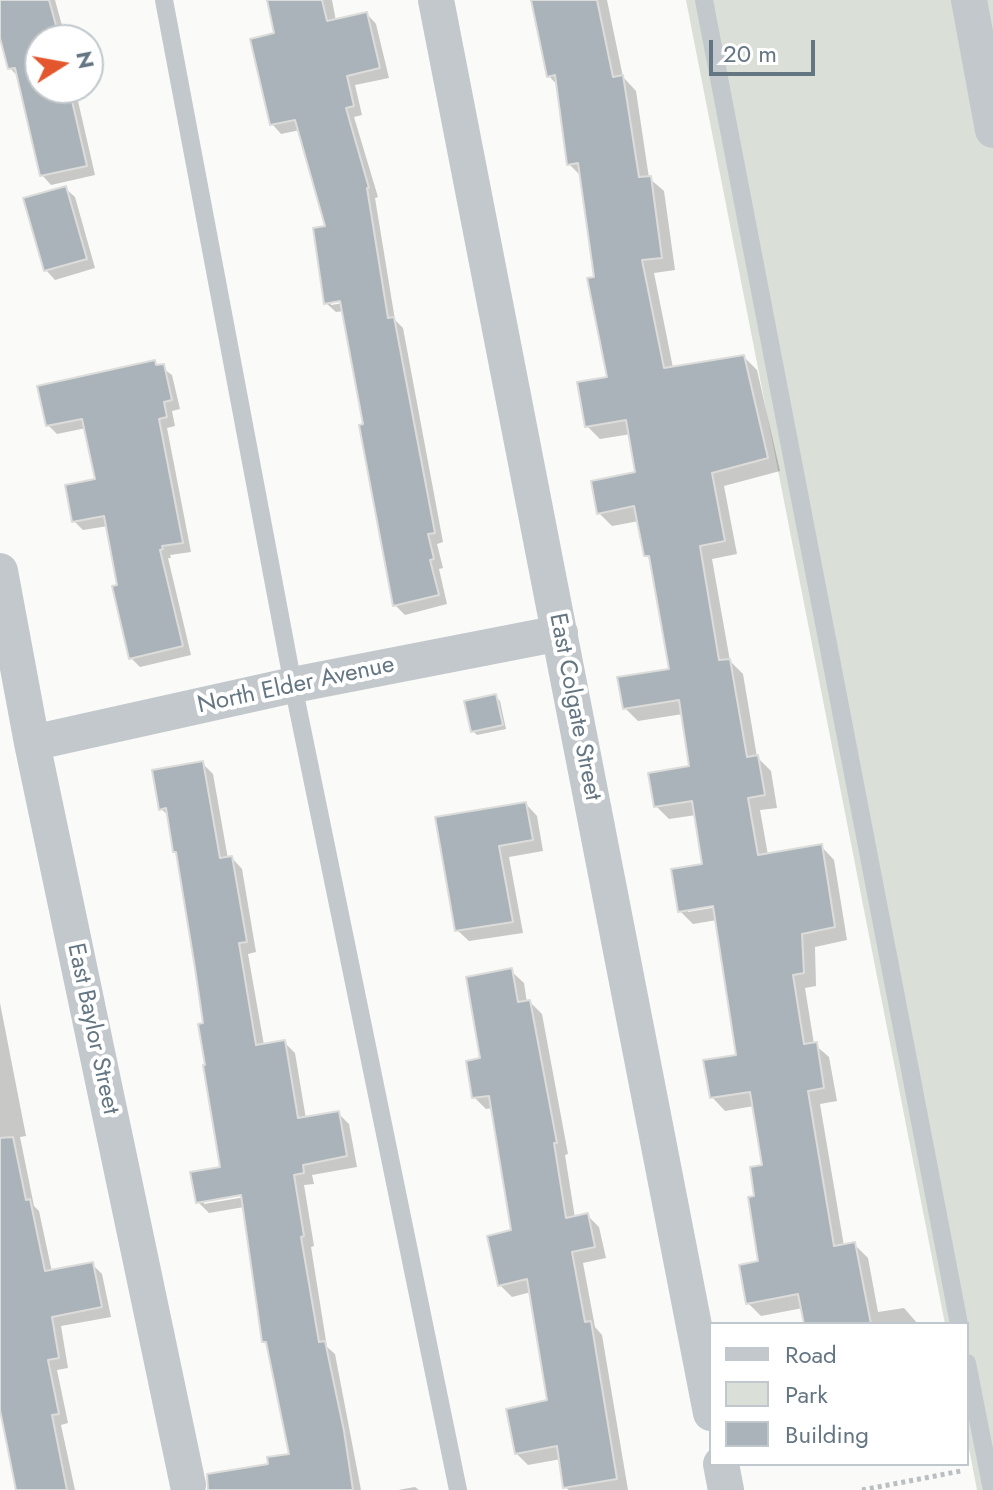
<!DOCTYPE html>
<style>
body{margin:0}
#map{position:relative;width:993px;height:1490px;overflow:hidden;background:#fafaf8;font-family:Jost,sans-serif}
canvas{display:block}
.legend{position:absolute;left:709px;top:1322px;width:260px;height:144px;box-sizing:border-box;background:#fff;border:2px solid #c1c8cd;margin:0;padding:10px 14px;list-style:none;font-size:24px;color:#657683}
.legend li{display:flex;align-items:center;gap:16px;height:40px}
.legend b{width:40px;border:2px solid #c1c8cd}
.north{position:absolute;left:24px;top:24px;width:80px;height:80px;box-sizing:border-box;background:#fff;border:2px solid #c1c8cd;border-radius:50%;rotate:79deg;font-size:22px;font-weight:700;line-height:32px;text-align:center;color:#657683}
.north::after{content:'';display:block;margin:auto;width:28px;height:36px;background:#e4572e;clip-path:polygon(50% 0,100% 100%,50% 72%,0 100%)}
.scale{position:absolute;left:709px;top:40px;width:106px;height:36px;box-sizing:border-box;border:4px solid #657683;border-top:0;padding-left:10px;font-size:24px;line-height:28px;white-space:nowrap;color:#657683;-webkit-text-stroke:6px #fff;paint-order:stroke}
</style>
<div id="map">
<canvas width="993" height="1490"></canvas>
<ul class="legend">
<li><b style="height:10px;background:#c3c8cc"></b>Road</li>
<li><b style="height:22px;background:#dadfd7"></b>Park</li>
<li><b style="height:22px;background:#aab3b9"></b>Building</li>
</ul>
<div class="north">N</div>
<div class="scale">20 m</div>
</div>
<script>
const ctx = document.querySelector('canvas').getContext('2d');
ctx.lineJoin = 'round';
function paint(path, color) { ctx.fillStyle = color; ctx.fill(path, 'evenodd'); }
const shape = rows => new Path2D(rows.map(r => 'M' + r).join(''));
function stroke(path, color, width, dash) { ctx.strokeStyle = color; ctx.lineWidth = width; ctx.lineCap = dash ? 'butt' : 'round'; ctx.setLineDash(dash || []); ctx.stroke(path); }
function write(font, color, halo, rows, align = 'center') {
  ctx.font = font + ' Jost,sans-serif'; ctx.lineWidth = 8; ctx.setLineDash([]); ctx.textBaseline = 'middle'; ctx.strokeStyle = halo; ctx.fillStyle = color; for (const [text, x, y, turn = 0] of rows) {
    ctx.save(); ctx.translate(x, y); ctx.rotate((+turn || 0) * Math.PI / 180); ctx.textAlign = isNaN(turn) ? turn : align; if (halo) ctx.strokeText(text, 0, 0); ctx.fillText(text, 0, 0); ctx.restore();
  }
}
paint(shape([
 [686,0,993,0,993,1490,977,1490,967,1438,967,1324,945,1324]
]), '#dadfd7');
paint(shape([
 [0,0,55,0,66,40,40,40,40,88,75,88,95,175,51,185,42,175,19,78,10,68,0,31],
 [269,0,332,0,336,21,367,14,376,24,389,78,355,85,362,115,354,117,378,197,375,198,395,320,403,328,443,542,437,544,443,568,439,569,447,604,405,615,395,605,344,311,336,312,326,303,328,228,300,130,281,134,272,124,276,35],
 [350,298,350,302,331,305,331,301],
 [533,0,607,0,623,77,636,91,649,178,664,191,675,270,654,273,673,368,744,357,757,370,780,471,724,486,737,554,712,559,730,661,743,674,757,757,771,771,777,808,760,810,768,855,821,846,834,860,847,940,815,947,816,986,805,988,814,1044,829,1057,837,1101,820,1104,844,1246,854,1244,868,1258,878,1312,904,1308,918,1324,806,1324,803,1308,761,1316,748,1303,761,1263,756,1197,764,1166,754,1106,725,1111,712,1097,738,1057,717,920,693,924,680,911,704,866,696,815,669,819,656,806,691,768,683,714,638,721,625,708,672,670,652,562,646,555,639,521,612,526,599,513,637,474,631,434,600,439,587,426,609,378,582,177,569,164,558,86,549,76],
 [722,902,723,906,688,912,688,908],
 [65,188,75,197,95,268,55,280,46,270],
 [154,362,172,375,180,409,172,411,175,426,167,428,191,552,170,555,171,558,168,558,191,655,140,667,131,658,108,526,83,530,74,521,97,481,86,428,57,434,48,425],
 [495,696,500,701,506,729,477,735,473,731],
 [202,763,213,774,228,859,232,858,242,869,256,952,248,954,264,1045,284,1042,295,1053,306,1119,338,1113,349,1124,357,1167,312,1175,314,1184,304,1185,314,1246,311,1247,327,1347,335,1354,361,1490,256,1490,270,1465,292,1455,269,1347,264,1342,244,1207,209,1213,198,1202,222,1169,205,1025,178,855,175,851,169,816,161,809],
 [250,1192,251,1196,204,1204,204,1200],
 [526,804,537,816,543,851,509,857,523,933,469,941,457,930,437,819],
 [511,971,524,983,527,1003,530,1002,542,1014,568,1154,565,1155,575,1218,587,1215,599,1227,606,1258,583,1263,595,1327,602,1335,628,1490,569,1490,565,1487,561,1459,528,1465,516,1453,550,1402,531,1292,512,1297,500,1285,513,1232,493,1108,486,1109,474,1097,482,1060],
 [0,1003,26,1136,20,1137,34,1206,39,1211,52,1272,92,1264,102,1274,111,1317,61,1326,68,1368,57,1370,68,1423,61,1425,75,1490,16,1490,0,1401],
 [415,1487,419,1490,398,1490]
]), '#0003');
const building = shape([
 [0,0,49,0,60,40,40,40,40,88,69,88,87,166,40,176,15,68,8,69,0,38,0,0],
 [267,0,322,0,327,21,367,12,380,68,347,76,354,106,346,108,369,188,367,188,388,318,394,317,435,533,428,534,434,559,430,560,439,595,393,606,359,425,363,424,340,301,324,304,313,228,325,226,295,120,270,125,250,39,274,33,267,0],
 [531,0,597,0,613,77,623,75,639,177,651,176,662,258,642,260,664,368,744,355,768,458,712,473,725,541,700,546,719,660,730,659,747,757,758,755,765,795,748,798,758,855,822,844,835,927,802,934,804,973,793,975,804,1044,817,1042,824,1088,808,1091,834,1246,855,1242,871,1324,804,1324,798,1294,746,1304,739,1265,758,1261,748,1197,754,1196,750,1167,762,1165,750,1092,710,1098,703,1060,736,1055,713,906,678,912,671,869,702,864,692,801,654,807,648,773,689,766,679,700,623,709,617,677,669,669,649,556,644,556,634,506,597,514,591,481,635,472,626,420,585,427,577,382,607,377,587,278,594,277,578,163,567,165,555,75,547,77,531,0],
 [66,186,87,259,44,271,23,198,66,186],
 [155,360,156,365,164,364,172,400,164,402,167,417,159,419,183,543,162,546,163,549,160,550,183,646,129,659,112,586,117,585,104,516,72,522,65,485,95,479,82,419,46,426,37,386,155,360],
 [496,694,503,725,471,732,464,701,496,694],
 [203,761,220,858,232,856,247,942,239,943,256,1045,285,1040,298,1118,339,1111,347,1156,303,1165,304,1173,294,1175,304,1236,301,1237,319,1342,325,1341,344,1431,353,1490,208,1490,207,1474,268,1464,267,1457,289,1454,266,1342,262,1342,241,1195,196,1203,190,1172,220,1167,203,1065,205,1065,198,1024,203,1023,195,968,176,852,173,852,166,808,159,810,152,770,203,761],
 [526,802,533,840,499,846,513,922,455,931,435,817,526,802],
 [512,968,518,1002,530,1000,557,1143,554,1143,566,1218,588,1213,595,1247,572,1252,585,1322,591,1321,617,1479,563,1488,557,1446,515,1454,506,1409,547,1400,527,1279,498,1286,487,1236,511,1230,489,1096,472,1098,466,1061,480,1058,466,977,512,968],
 [13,1137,26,1200,30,1199,45,1271,93,1262,102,1307,52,1317,59,1358,48,1360,59,1414,52,1415,67,1490,16,1490,0,1410,0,1138,13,1137]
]);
paint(building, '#aab3b9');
stroke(building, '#dcdcda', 2);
stroke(shape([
 [862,1490,961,1471]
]), '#bbbfc2', 5, [4, 4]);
stroke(shape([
 [164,0,293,685,458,1490],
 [704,0,959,1324],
 [967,1363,992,1490]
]), '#c3c8cc', 18);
stroke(shape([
 [436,0,711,1413],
 [969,0,993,130],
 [0,571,32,743,188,1485],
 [32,743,293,685,560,633],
 [721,1464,726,1490]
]), '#c3c8cc', 36);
write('24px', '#657683', '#fff', [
 ["North Elder Avenue",296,686,-12],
 ["East Colgate Street",574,707,79],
 ["East Baylor Street",92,1029,78]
]);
</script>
